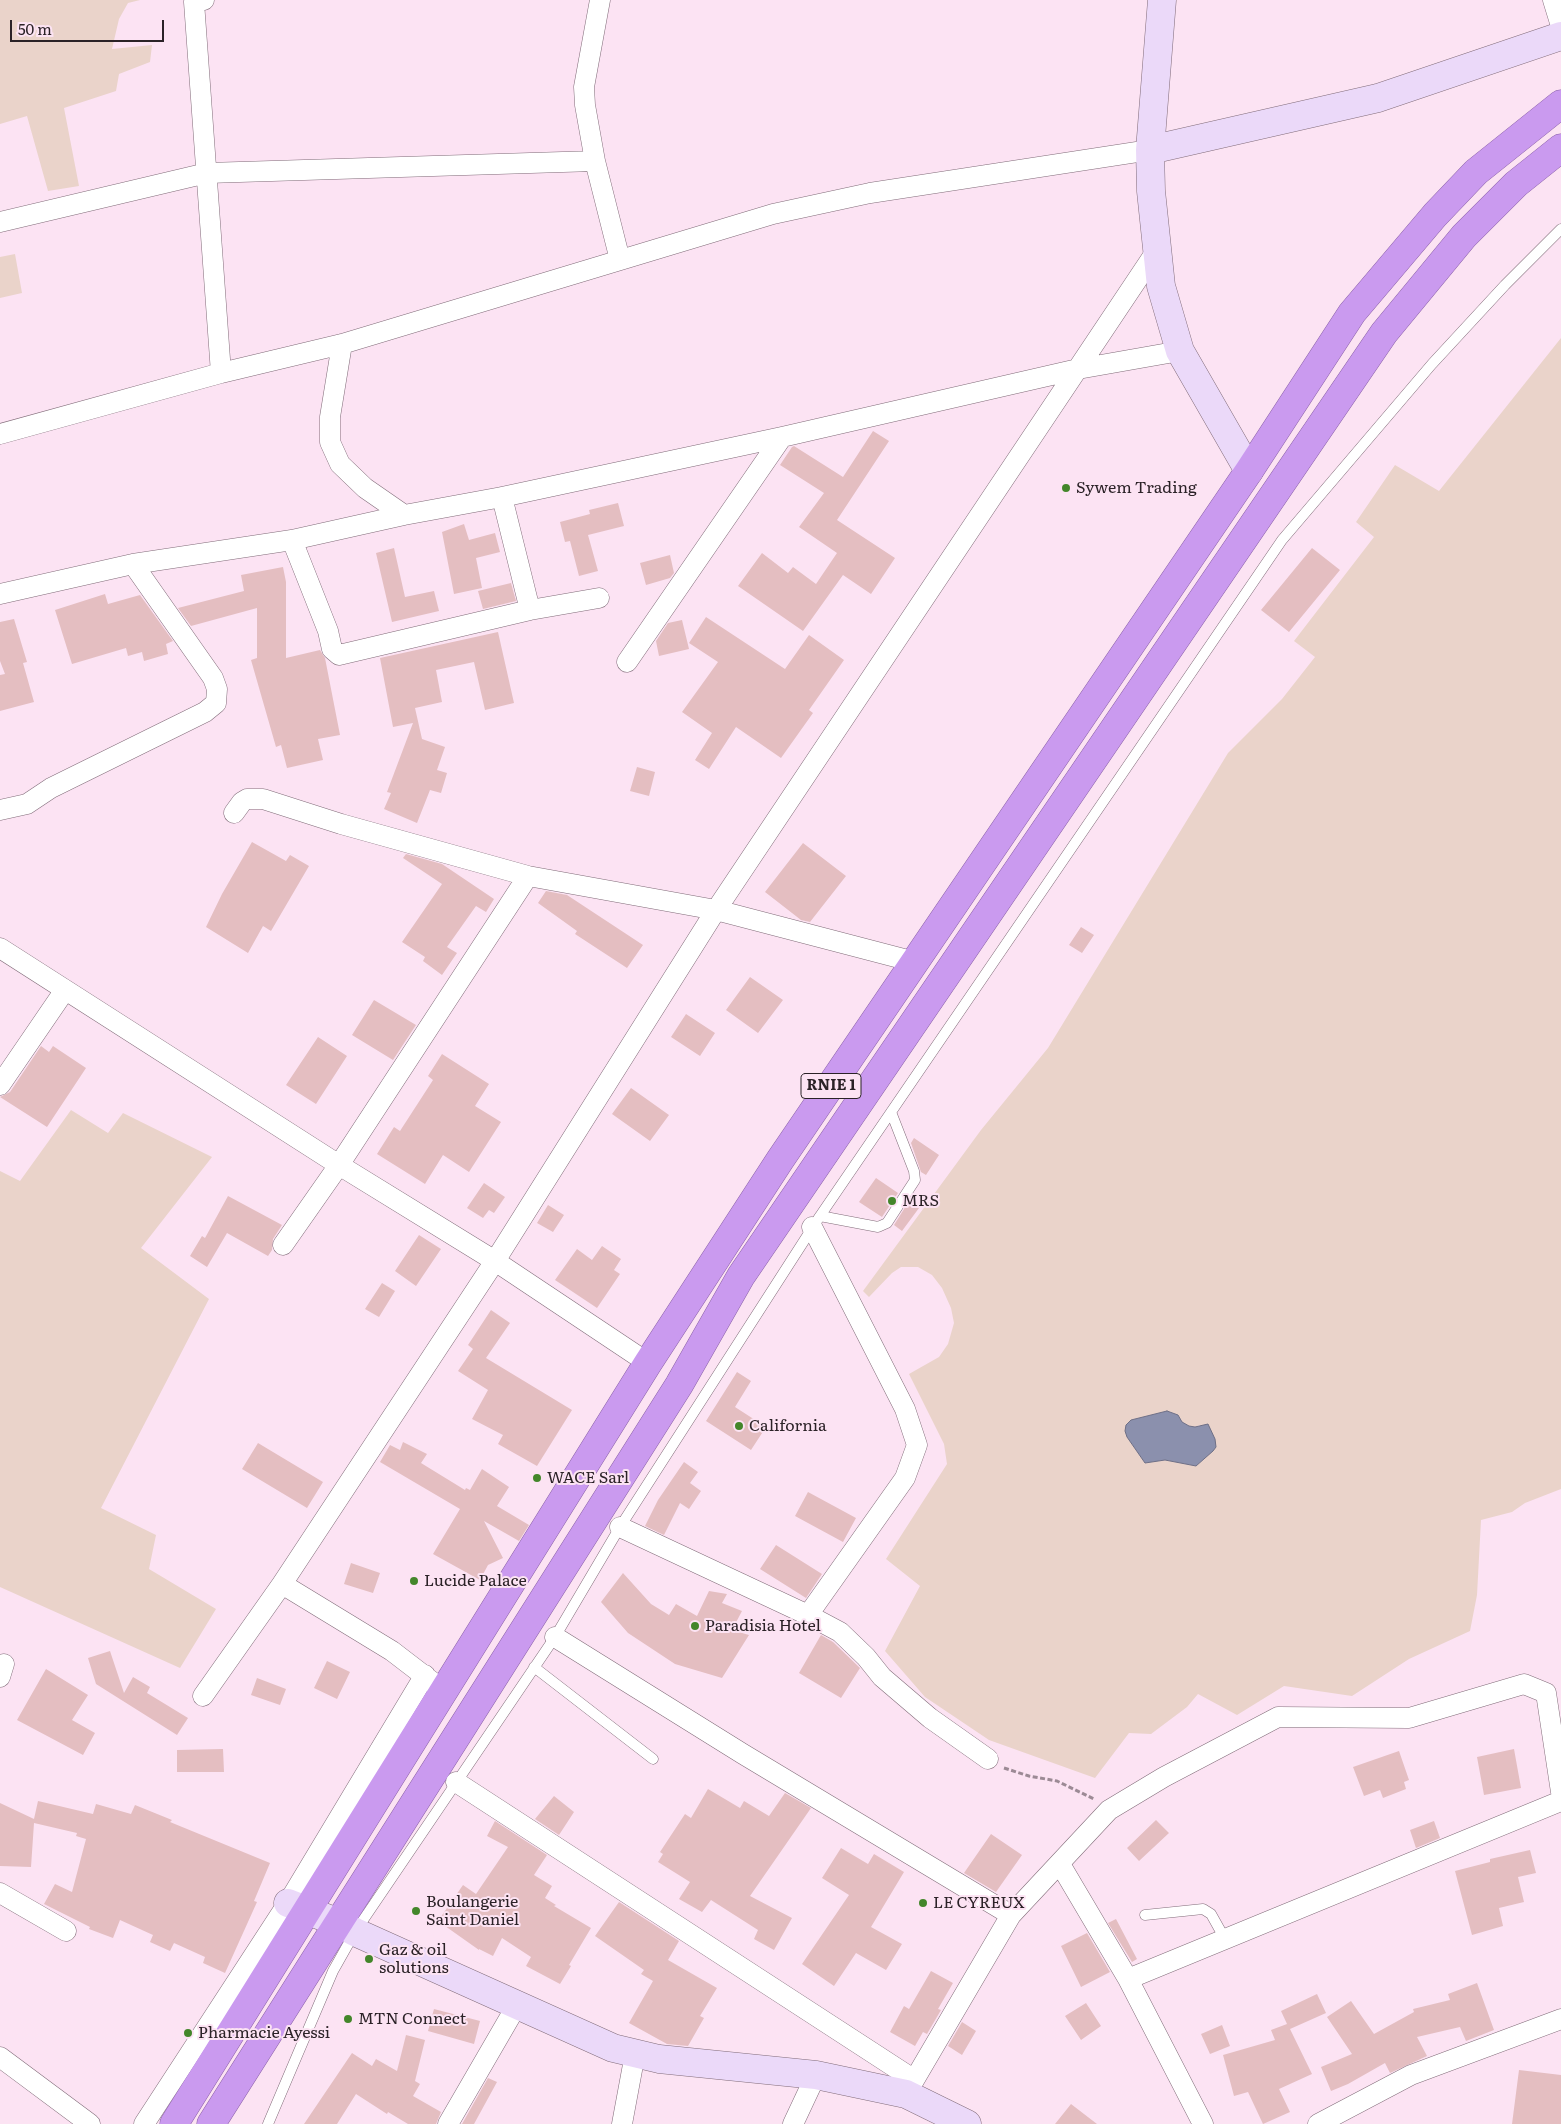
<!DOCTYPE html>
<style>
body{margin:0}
#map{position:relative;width:1561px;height:2124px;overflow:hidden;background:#fce3f3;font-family:Literata,serif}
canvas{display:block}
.scale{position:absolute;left:10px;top:20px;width:154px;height:22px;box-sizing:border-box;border:2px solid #2b2227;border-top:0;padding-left:6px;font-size:15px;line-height:18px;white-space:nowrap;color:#2b2227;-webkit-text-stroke:4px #fce3f3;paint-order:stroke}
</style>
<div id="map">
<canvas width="1561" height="2124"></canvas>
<div class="scale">50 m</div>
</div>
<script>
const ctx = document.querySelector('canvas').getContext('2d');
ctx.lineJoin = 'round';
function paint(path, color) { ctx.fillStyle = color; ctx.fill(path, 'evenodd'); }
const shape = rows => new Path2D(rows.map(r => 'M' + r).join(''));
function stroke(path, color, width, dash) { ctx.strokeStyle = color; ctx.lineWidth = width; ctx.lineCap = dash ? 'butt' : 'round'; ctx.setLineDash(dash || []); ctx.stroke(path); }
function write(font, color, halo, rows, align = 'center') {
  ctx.font = font + ' Literata,serif'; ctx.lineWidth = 4; ctx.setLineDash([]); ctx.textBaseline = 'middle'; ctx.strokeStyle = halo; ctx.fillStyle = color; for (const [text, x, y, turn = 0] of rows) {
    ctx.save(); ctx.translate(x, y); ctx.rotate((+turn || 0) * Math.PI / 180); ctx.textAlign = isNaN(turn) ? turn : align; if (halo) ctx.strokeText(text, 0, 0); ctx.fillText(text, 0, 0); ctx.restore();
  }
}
paint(shape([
 [0,0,140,0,128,3,119,19,112,49,152,45,150,62,119,74,116,91,64,108,79,186,48,191,27,116,0,124],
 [15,254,22,293,0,298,0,257],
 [1561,338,1561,1489,1525,1503,1512,1512,1481,1520,1477,1595,1470,1631,1409,1659,1352,1696,1284,1686,1237,1715,1198,1694,1187,1707,1151,1734,1129,1733,1095,1778,989,1740,925,1697,885,1651,920,1586,886,1559,947,1464,944,1444,909,1374,939,1357,948,1344,954,1323,951,1308,942,1288,932,1275,918,1267,901,1267,892,1273,869,1297,863,1291,981,1130,1048,1048,1228,753,1282,699,1315,657,1294,641,1374,537,1356,522,1395,465,1439,491],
 [1167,1411,1178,1415,1182,1422,1189,1426,1195,1427,1200,1425,1216,1447,1196,1466,1165,1460,1145,1463,1127,1437,1131,1420],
 [71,1110,108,1133,123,1113,212,1157,141,1248,209,1299,101,1508,156,1535,149,1569,216,1609,180,1668,0,1587,0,1171,20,1181]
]), '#ead3ca');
const water = shape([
 [1167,1411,1178,1415,1182,1422,1189,1426,1195,1427,1208,1424,1215,1439,1216,1447,1213,1451,1196,1466,1165,1460,1145,1463,1127,1437,1125,1431,1126,1425,1131,1420,1167,1411]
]);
paint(water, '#8b90ad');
stroke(water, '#6e6f85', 1);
paint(shape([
 [873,431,889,441,837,520,895,558,871,594,843,575,803,631,738,586,762,553,788,573,793,567,816,584,837,553,799,527,824,493,780,465,792,447,794,446,843,477],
 [618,503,624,526,588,535,598,571,579,576,570,541,565,542,560,522,590,514,589,510],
 [464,524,469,540,495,533,500,552,476,558,482,588,454,594,442,532],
 [394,548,405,597,434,591,439,611,392,622,376,553],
 [1312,548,1340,570,1289,632,1261,610],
 [670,555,674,573,670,578,646,585,640,563],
 [283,567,286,582,286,658,320,650,325,658,340,735,318,739,323,760,287,768,281,745,276,747,251,660,257,658,257,608,191,626,178,608,244,591,241,575],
 [511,583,516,601,483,609,478,591],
 [105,594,108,604,140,595,173,641,166,644,168,654,144,661,142,652,128,656,126,648,72,664,55,610],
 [706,617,785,669,809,635,844,660,809,710,813,713,781,758,736,727,709,769,695,760,712,733,682,712,718,662,689,643],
 [14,619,27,662,23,663,34,702,0,711,0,675,5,674,0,661,0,622],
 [682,620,689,649,659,656,656,641,668,623],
 [498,632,514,703,485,710,474,662,436,670,442,702,415,708,422,739,445,747,437,770,447,773,441,793,430,790,417,823,384,809,391,793,387,792,413,723,393,727,380,658],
 [637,767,655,772,649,796,630,791],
 [252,842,286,861,290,855,309,866,271,931,263,926,248,953,206,927,222,894],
 [803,843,846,876,810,922,801,920,765,892],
 [406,854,442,864,494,899,486,912,476,906,447,947,457,953,442,975,423,961,425,957,402,942,442,884,403,858],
 [546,891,567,895,643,945,627,968,575,934,577,931,538,903],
 [1081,927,1094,935,1082,953,1069,945],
 [750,977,783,1000,758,1033,726,1010],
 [374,1000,416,1025,393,1060,352,1035],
 [686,1014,715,1033,700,1056,671,1037],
 [318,1037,347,1056,316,1104,286,1085],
 [41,1046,49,1052,53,1046,86,1068,47,1127,0,1097,10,1092],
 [442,1054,489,1084,475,1106,501,1122,469,1172,443,1155,425,1184,377,1154,394,1127,400,1131,433,1080,428,1076],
 [631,1088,669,1115,650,1141,612,1114],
 [914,1138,939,1155,926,1175,921,1172,911,1143],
 [876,1178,898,1193,882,1217,859,1202],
 [484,1183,505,1197,494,1213,489,1210,483,1218,467,1208],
 [228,1196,282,1225,273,1239,272,1250,268,1256,227,1233,207,1267,190,1256,202,1236,205,1238],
 [909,1201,919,1208,902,1231,894,1225],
 [548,1205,564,1215,553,1232,537,1223],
 [419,1235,441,1249,416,1286,395,1271],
 [602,1246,621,1259,614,1270,620,1274,597,1308,555,1280,577,1249,592,1260],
 [382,1283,395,1291,379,1317,365,1309],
 [491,1310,510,1323,486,1358,572,1410,537,1466,498,1444,503,1435,472,1419,488,1390,458,1371,473,1349,468,1345],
 [737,1372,751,1381,735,1407,766,1427,751,1450,706,1421],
 [403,1442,427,1454,421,1463,465,1490,466,1488,470,1490,482,1469,509,1487,497,1506,529,1525,519,1541,484,1521,503,1558,488,1565,480,1580,433,1554,460,1509,380,1462,390,1445,400,1450],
 [258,1443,323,1482,307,1508,242,1469],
 [684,1462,698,1472,690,1483,701,1491,689,1509,680,1503,664,1535,645,1526,658,1500],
 [808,1492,856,1518,843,1542,795,1516],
 [776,1545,822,1574,806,1598,760,1569],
 [351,1563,380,1573,373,1593,344,1584],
 [623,1573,651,1604,669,1615,676,1604,697,1616,709,1591,727,1594,722,1603,742,1611,732,1630,749,1635,722,1678,675,1664,628,1633,601,1602],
 [821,1635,833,1642,860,1668,841,1698,799,1673],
 [110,1651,124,1693,133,1677,150,1687,147,1693,188,1718,177,1735,96,1684,88,1658],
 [327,1661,350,1672,337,1699,314,1688],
 [46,1669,88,1695,72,1720,95,1733,83,1755,17,1720],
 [257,1678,286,1689,280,1705,251,1695],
 [223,1749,224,1772,177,1772,177,1750],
 [1514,1749,1521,1788,1484,1795,1477,1757],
 [1399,1751,1409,1780,1404,1782,1406,1789,1383,1798,1380,1790,1364,1796,1353,1767],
 [708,1789,740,1808,744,1801,769,1816,785,1793,811,1808,750,1896,792,1918,774,1950,754,1939,758,1930,711,1900,702,1912,679,1899,690,1882,658,1862,663,1854,660,1852,685,1814,691,1818],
 [554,1796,574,1812,559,1835,535,1819],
 [38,1801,93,1814,96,1804,131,1814,135,1805,172,1820,170,1822,270,1863,254,1901,257,1902,225,1973,203,1963,205,1957,174,1943,170,1951,150,1942,153,1935,120,1920,113,1938,89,1929,90,1927,44,1904,55,1884,72,1892,86,1839,76,1836,77,1833,34,1823,31,1867,0,1866,0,1803,34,1819],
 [1156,1820,1169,1833,1139,1861,1127,1848],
 [495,1821,547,1855,534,1875,552,1886,545,1898,556,1905,554,1906,591,1928,569,1965,571,1966,560,1984,526,1966,531,1957,502,1938,493,1956,479,1949,479,1950,438,1921,463,1885,476,1894,508,1847,487,1836],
 [1434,1821,1440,1838,1416,1848,1410,1830],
 [991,1834,1022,1855,996,1892,964,1873],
 [841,1848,868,1864,874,1854,904,1872,871,1927,902,1944,886,1970,856,1953,834,1986,802,1964,849,1895,822,1878],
 [1530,1850,1536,1873,1518,1877,1524,1902,1499,1908,1503,1926,1472,1935,1455,1871,1490,1862,1490,1859],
 [619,1902,679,1941,668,1960,717,1988,700,2016,704,2018,688,2046,667,2044,629,2023,653,1981,641,1974,644,1970,595,1936],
 [1116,1919,1137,1959,1132,1962,1108,1923],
 [1087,1933,1110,1972,1081,1987,1061,1946],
 [931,1971,953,1983,938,2009,941,2010,927,2034,923,2032,915,2046,890,2032,904,2006,909,2009],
 [1477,1983,1494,2030,1466,2041,1460,2027,1417,2037,1427,2056,1390,2073,1385,2063,1348,2084,1331,2091,1321,2067,1352,2054,1327,2017,1351,2001,1374,2034,1414,2012,1413,2009,1450,2000,1448,1994],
 [1317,1994,1326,2013,1290,2029,1312,2074,1279,2089,1290,2112,1263,2124,1248,2092,1234,2096,1223,2055,1275,2040,1271,2030,1287,2024,1281,2011],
 [1086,2003,1101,2026,1081,2040,1065,2016],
 [434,2009,480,2021,474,2044,428,2031],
 [962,2022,976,2031,962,2055,948,2046],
 [1222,2025,1230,2046,1210,2054,1201,2034],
 [406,2035,425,2040,415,2081,420,2084,413,2096,441,2112,436,2124,408,2124,388,2112,387,2114,356,2094,337,2124,304,2124,352,2053,372,2066,376,2059,397,2071],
 [1519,2070,1561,2075,1561,2124,1512,2124],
 [488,2078,497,2082,474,2124,462,2124],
 [1071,2104,1097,2124,1055,2124]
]), '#e4bec1');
const service = shape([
 [820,1216,878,1227,887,1223,915,1180,914,1171,891,1112],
 [534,1667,653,1759],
 [1145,1915,1203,1909,1211,1914,1225,1939],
 [268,2124,333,1971,355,1932,555,1637,620,1527,820,1216,1282,540,1432,364,1505,285,1561,229]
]);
const minor = shape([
 [204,0,194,2,221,373],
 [600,0,584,87,585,105,595,161,620,260],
 [1553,0,1561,26],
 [0,222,207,173,595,161],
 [342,344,330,417,330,442,340,464,365,488,404,515],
 [0,434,221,373,342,344,773,214,870,193,1150,150],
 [502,497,530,610],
 [292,540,328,631,332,649,339,655,530,610,599,598],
 [0,594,133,564,292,540,404,515,502,497,782,437,1078,369,1180,351],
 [627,662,782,437],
 [0,810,27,804,51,788,205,712,216,703,217,689,213,678,133,564],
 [234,813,242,802,247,799,263,799,341,824,528,876,716,910,915,962],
 [0,948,339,1165,495,1261,648,1363],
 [0,1085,65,990],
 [283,1245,339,1165,528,876],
 [620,1527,808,1615,840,1632,866,1657,882,1677,930,1718,988,1759],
 [282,1584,392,1651,435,1684],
 [808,1615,905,1478,917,1445,905,1409,812,1227],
 [555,1637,743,1754,1011,1915],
 [0,1677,4,1664],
 [203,1696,282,1584,495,1261,716,910,1157,250],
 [456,1782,913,2079],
 [1060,1864,1128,1979,1203,2124],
 [0,1893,66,1931],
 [1128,1979,1561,1801],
 [0,2057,90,2124],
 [906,2094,1011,1915,1109,1810,1164,1777,1278,1717,1409,1718,1524,1684,1546,1693,1561,1792],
 [144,2124,288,1903,425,1675],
 [448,2124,517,2005],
 [622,2124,635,2054],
 [793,2124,816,2075],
 [1318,2124,1411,2075,1561,2019]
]);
const secondary = shape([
 [1162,0,1150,150,1151,191,1161,286,1180,351,1249,471],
 [1150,150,1378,98,1561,36],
 [288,1903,339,1923,355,1932,613,2048,659,2059,816,2075,906,2094,967,2124]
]);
const trunk = shape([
 [174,2124,648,1363,780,1160,1249,471,1352,313,1435,215,1476,172,1561,104],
 [211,2124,679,1385,741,1276,1384,333,1464,236,1516,184,1561,148]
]);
stroke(service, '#816c79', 11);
stroke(minor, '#816c79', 21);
stroke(secondary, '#816c79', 29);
stroke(trunk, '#8960a6', 29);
stroke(shape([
 [1004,1768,1029,1776,1057,1781,1094,1799]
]), '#9c8a95', 3, [5, 2.5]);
stroke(service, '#fff', 10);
stroke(minor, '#fff', 20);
stroke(secondary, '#ebd9f9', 28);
stroke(trunk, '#ca9aef', 28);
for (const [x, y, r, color] of [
 [1066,488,5,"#43862a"],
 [892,1201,5,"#43862a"],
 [739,1426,5,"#43862a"],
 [537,1478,5,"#43862a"],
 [414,1581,5,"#43862a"],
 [695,1626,5,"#43862a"],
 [923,1903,5,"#43862a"],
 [416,1911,5,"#43862a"],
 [369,1959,5,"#43862a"],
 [348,2019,5,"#43862a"],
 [188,2033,5,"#43862a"]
]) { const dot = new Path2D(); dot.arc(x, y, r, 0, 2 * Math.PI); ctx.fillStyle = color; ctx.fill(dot); stroke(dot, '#fce3f3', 2); }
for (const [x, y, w] of [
 [831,1086,60]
]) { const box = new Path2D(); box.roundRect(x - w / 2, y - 12.5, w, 25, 4); ctx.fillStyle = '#fce3f3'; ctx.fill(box); stroke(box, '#2b2227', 1); }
write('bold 15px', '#2b2227', null, [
 ["RNIE 1",831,1086]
]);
write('16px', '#2b2227', '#fce3f3', [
 ["Sywem Trading",1076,488],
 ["MRS",902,1201],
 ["California",749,1426],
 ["WACE Sarl",547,1478],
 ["Lucide Palace",424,1581],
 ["Paradisia Hotel",705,1626],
 ["Boulangerie",426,1902],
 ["Saint Daniel",426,1920],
 ["LE CYREUX",933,1903],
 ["Gaz & oil",379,1950],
 ["solutions",379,1968],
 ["MTN Connect",358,2019],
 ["Pharmacie Ayessi",198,2033]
], 'left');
</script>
